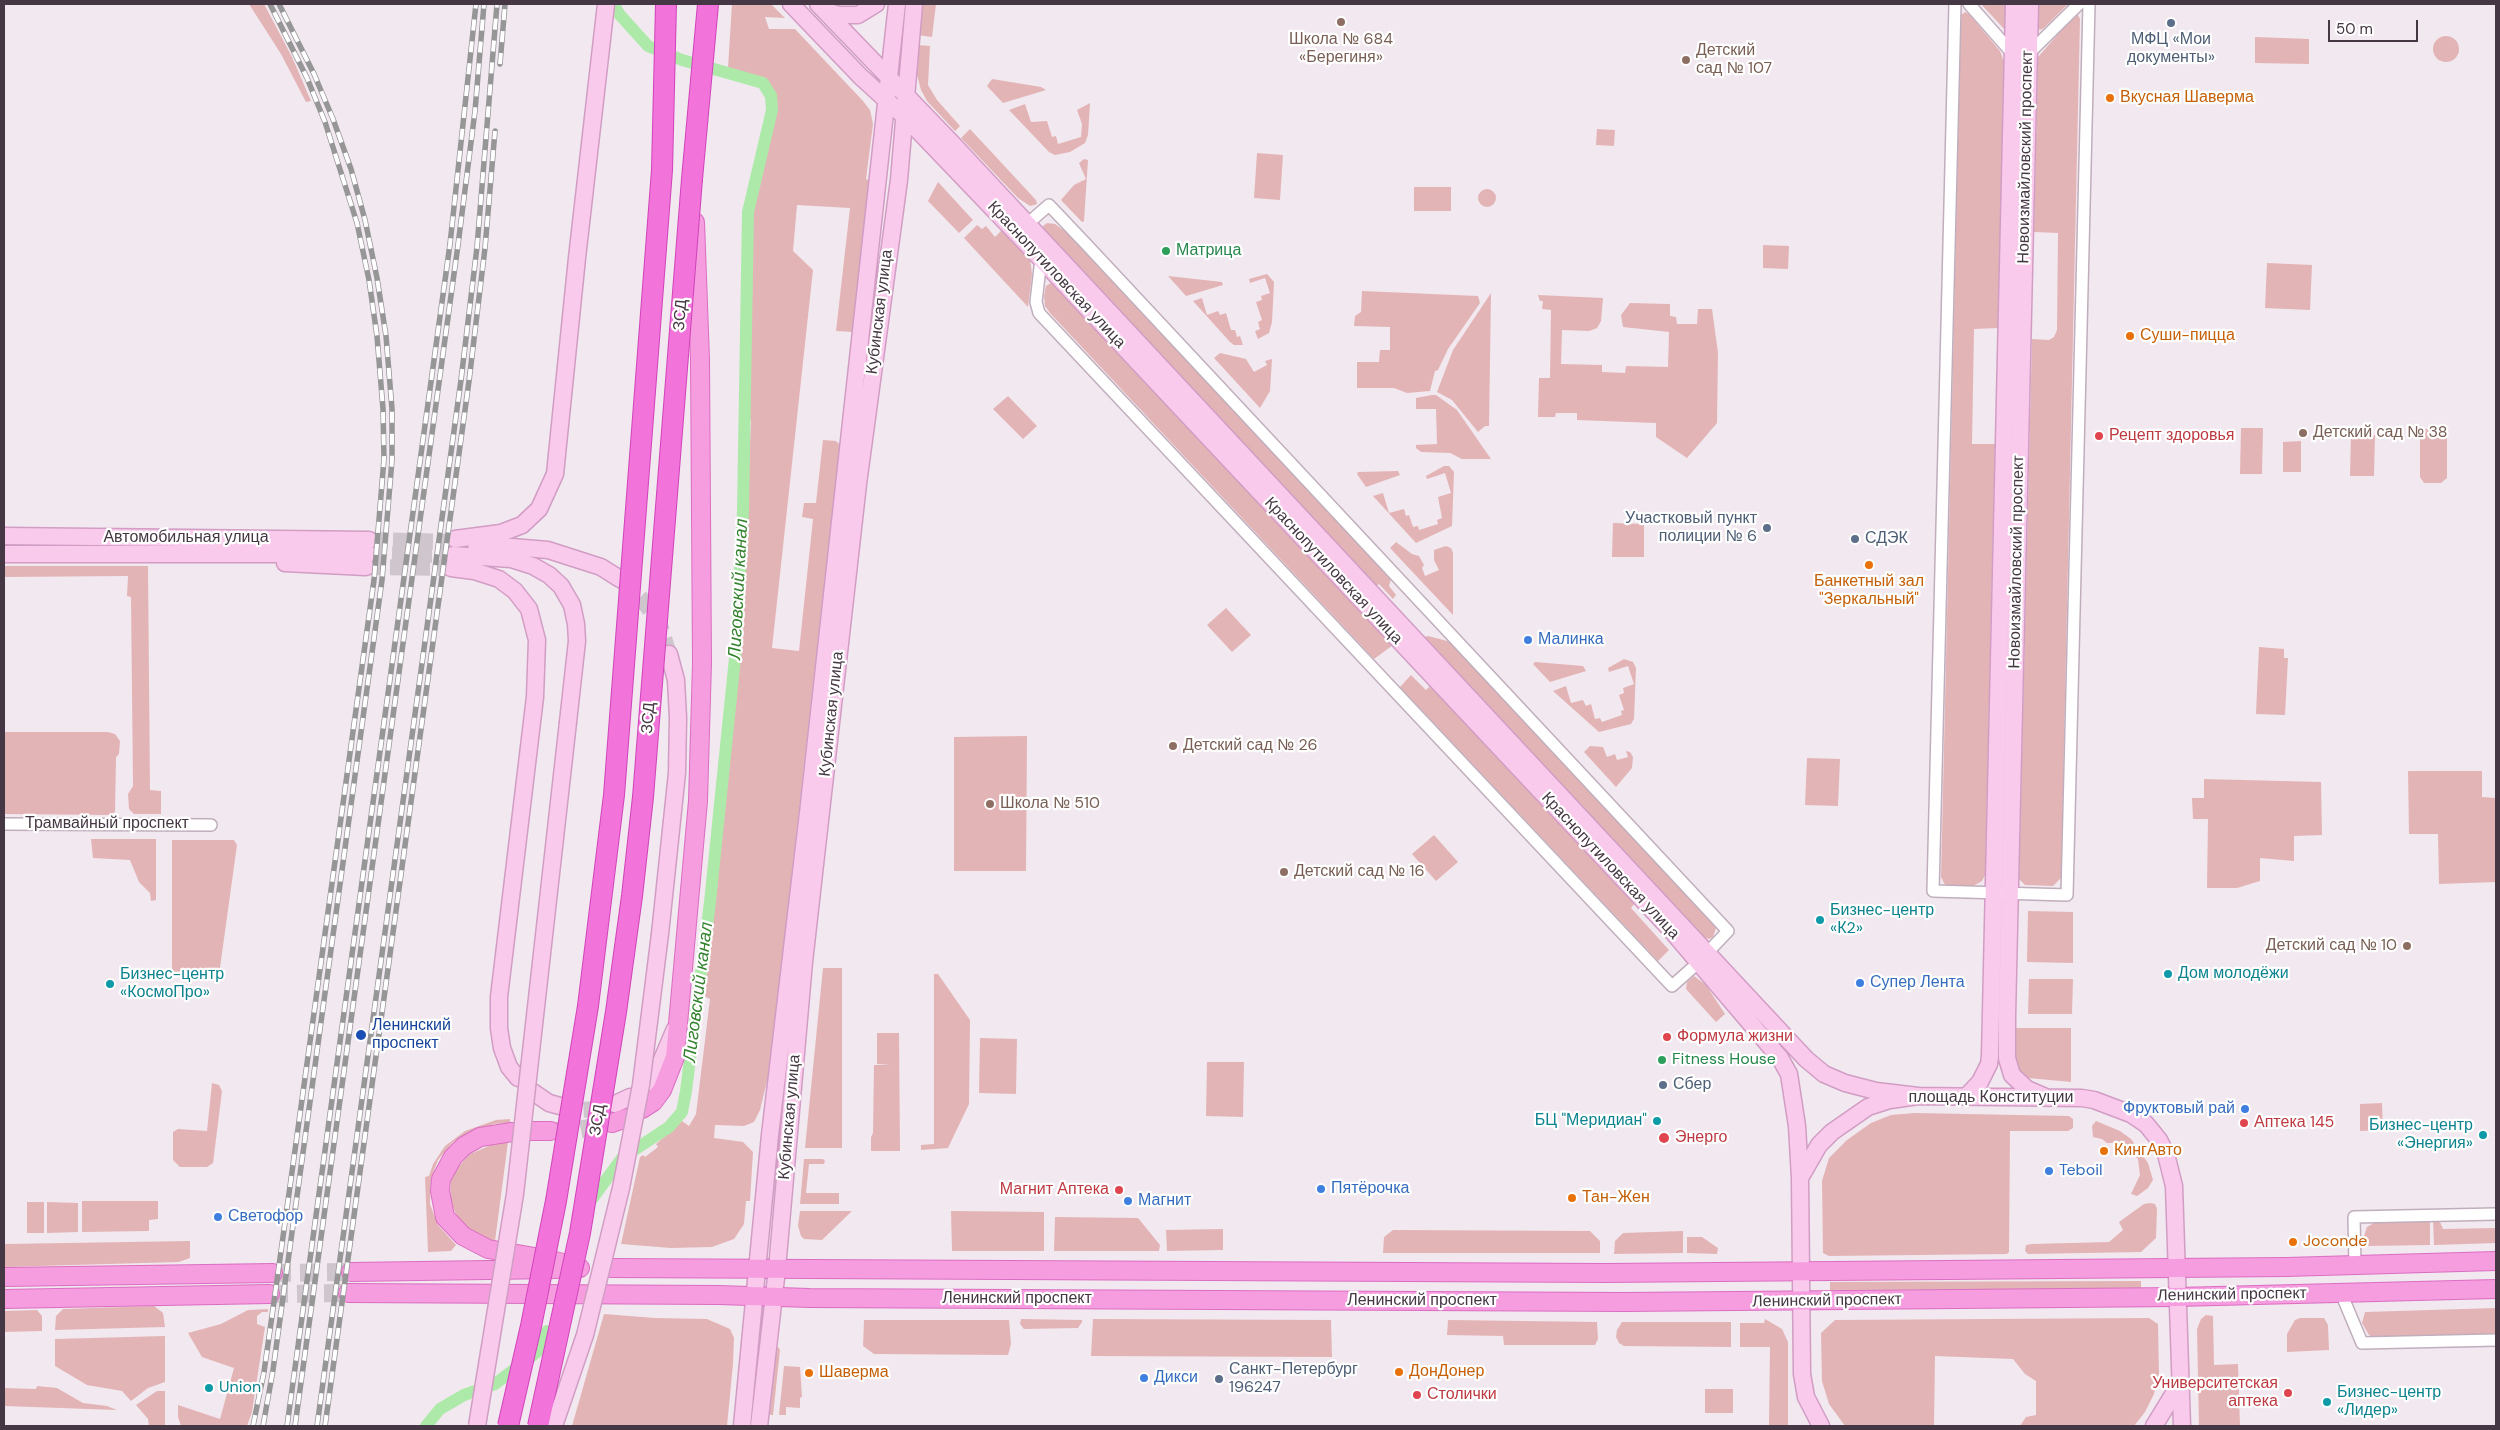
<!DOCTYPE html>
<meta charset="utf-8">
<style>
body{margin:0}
#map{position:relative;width:2500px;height:1430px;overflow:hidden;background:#f2e8f0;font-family:"DM Sans",sans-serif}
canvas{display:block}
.frame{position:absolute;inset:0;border:5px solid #453743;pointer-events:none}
.scale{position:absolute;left:2328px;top:20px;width:90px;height:22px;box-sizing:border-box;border:2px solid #453743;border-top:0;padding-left:6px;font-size:15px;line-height:18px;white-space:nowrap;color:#453743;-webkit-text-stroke:4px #fff;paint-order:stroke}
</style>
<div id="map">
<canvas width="2500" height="1430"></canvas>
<div class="frame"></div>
<div class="scale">50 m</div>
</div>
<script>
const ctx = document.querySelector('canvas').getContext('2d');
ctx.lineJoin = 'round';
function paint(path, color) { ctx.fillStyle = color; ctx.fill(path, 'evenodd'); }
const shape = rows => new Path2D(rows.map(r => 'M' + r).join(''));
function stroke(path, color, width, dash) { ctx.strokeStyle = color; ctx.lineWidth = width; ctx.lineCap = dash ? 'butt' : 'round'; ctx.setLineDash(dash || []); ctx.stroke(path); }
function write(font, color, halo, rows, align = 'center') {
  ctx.font = font + ' "DM Sans",sans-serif'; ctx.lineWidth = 4.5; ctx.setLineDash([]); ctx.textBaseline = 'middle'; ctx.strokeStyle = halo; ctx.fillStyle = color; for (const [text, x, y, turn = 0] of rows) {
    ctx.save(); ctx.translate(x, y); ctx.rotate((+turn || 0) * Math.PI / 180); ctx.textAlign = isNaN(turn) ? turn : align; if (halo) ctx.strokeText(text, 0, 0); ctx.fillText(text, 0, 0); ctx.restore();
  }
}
paint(shape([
 [249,4,264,4,292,57,311,101,306,102,281,54],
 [732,4,771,4,785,18,765,17,769,29,795,29,863,101,870,110,873,124,866,179,871,181,853,332,836,331,850,208,797,205,793,251,813,270,772,648,799,651,813,519,802,517,804,503,816,503,823,440,836,441,840,445,770,1069,760,1110,754,1122,744,1126,715,1125,714,1138,743,1142,753,1152,750,1201,746,1201,744,1224,734,1239,712,1247,671,1248,621,1244,640,1157,643,1155,645,1157,658,1147,656,1144,682,1121,689,1126,696,1114,710,999,703,996,740,661,751,421,749,419,751,213,775,107,771,89,766,82,757,76,728,68],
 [921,4,936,4,932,37,918,35],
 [1981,4,2006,4,2005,30],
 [2038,4,2068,4,2044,28,2040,30,2038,28],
 [1965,12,1969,14,2000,51,2004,62,1998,328,1974,329,1972,444,1995,444,1985,875,1982,881,1973,886,1945,885,1941,877,1961,15],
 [2078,15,2080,19,2061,878,2053,886,2025,885,2019,879,2032,339,2049,340,2054,337,2057,330,2058,233,2034,232,2038,57,2074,16],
 '2433 49a13 13 0 1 1 26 0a13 13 0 1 1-26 0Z',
 [2255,37,2309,39,2309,64,2255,63],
 [918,45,930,46,928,85,937,100,960,126,955,131,927,101,921,90,916,71],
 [992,79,1041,87,1046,90,1003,103,987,86],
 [1090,103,1088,135,1085,143,1070,152,1055,155,1049,152,1009,110,1025,104,1031,122,1047,121,1052,137,1056,136,1058,144,1081,137,1082,124,1077,110],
 [970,129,1036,200,1037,204,1030,206,1018,198,961,138],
 [1597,129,1615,130,1614,146,1596,145],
 [1257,153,1283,155,1280,200,1254,198],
 [1084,159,1088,160,1084,221,1082,222,1061,200,1074,185,1086,179,1079,163],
 [938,182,973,220,959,233,928,201],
 [1414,187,1451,187,1451,211,1414,211],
 '1478 198a9 9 0 1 1 18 0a9 9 0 1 1-18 0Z',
 [1047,223,1055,224,1066,232,1391,579,1389,586,1396,595,1393,599,1379,584,1375,587,1044,232,1043,226],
 [977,225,982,229,986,226,995,237,1002,230,1030,259,1032,274,1028,307,964,238],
 [1763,245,1789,246,1788,269,1763,268],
 [2267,263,2312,265,2310,310,2265,308],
 [1267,274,1274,282,1272,322,1269,333,1258,339,1255,331,1260,329,1258,322,1262,320,1256,302,1262,300,1261,296,1270,293,1265,278,1250,283,1249,279],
 [1168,276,1222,282,1223,285,1186,296],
 [1052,282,1393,645,1374,659,1050,313,1045,306,1044,296,1046,286],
 [1362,291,1478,296,1480,303,1448,349,1438,370,1435,371,1430,391,1407,393,1394,388,1357,388,1357,362,1379,362,1380,350,1390,350,1390,327,1354,326,1355,316,1361,312],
 [1491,293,1489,426,1485,426,1478,432,1452,400,1437,392,1453,350],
 [1538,295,1603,298,1601,321,1597,328,1589,331,1562,330,1561,364,1602,365,1602,372,1625,373,1626,366,1668,367,1669,332,1623,327,1621,315,1630,303,1670,304,1670,316,1676,317,1677,324,1697,324,1698,309,1712,309,1718,353,1717,423,1687,458,1656,437,1656,423,1577,420,1577,413,1556,413,1555,417,1538,417,1539,378,1550,378,1551,310,1542,309,1543,301,1540,301],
 [1202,298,1207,315,1218,311,1220,315,1226,313,1231,330,1235,330,1237,337,1240,336,1243,345,1234,345,1230,342,1193,301],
 [1220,353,1246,359,1254,372,1267,365,1265,361,1272,359,1270,391,1260,408,1214,358],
 [1432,395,1436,395,1457,410,1491,459,1462,459,1450,453,1421,452,1416,448,1416,445,1437,444,1436,409,1416,409,1416,398],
 [1008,396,1037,426,1023,439,993,409],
 [2241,428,2263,428,2262,474,2240,474],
 [2425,429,2442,429,2447,434,2447,478,2441,483,2424,483,2420,477,2420,433],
 [2351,435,2375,435,2374,476,2350,476],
 [2301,441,2301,472,2283,472,2283,442],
 [1444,466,1449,466,1454,472,1452,526,1416,543,1373,496,1383,493,1389,513,1404,509,1406,516,1409,515,1413,527,1418,526,1419,530,1438,524,1437,520,1442,518,1438,497,1451,493,1445,473,1427,479,1426,476],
 [1398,471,1400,475,1366,487,1357,474,1358,472],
 [1613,523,1644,524,1644,557,1612,557],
 [1396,542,1412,554,1419,556,1424,565,1422,568,1425,576,1439,570,1434,560,1434,550,1446,546,1451,548,1453,553,1453,615,1390,548],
 [4,566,148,566,150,790,161,791,161,814,134,814,129,809,128,794,133,786,131,597,127,596,128,576,4,577],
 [1226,608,1251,635,1232,652,1207,625],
 [1428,636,1451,642,1709,918,1716,928,1713,937,1709,939,1703,937,1426,641,1424,637],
 [2259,647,2284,649,2284,658,2288,658,2285,715,2256,714],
 [1624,659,1633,662,1636,668,1634,719,1631,724,1599,732,1553,691,1566,686,1571,703,1583,700,1586,706,1591,704,1595,719,1600,718,1602,722,1622,715,1621,711,1624,710,1619,695,1624,693,1623,688,1634,684,1628,666,1609,672,1608,668],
 [1535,662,1583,666,1586,671,1550,682,1533,664],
 [1411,675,1426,690,1431,685,1635,903,1631,908,1669,950,1658,961,1400,687],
 [4,732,108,732,115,734,120,741,119,754,116,757,115,812,109,815,4,814],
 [1027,736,1026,871,954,871,954,737],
 [1590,746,1603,747,1607,757,1615,754,1617,760,1628,757,1626,751,1630,752,1633,757,1632,768,1616,787,1584,752],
 [1807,758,1840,759,1838,806,1805,805],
 [2408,771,2482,771,2482,797,2496,798,2496,882,2439,884,2438,834,2409,834],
 [2204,779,2321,782,2322,835,2294,836,2294,861,2260,858,2260,881,2237,888,2207,888,2208,819,2193,819,2192,798,2204,798],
 [1434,835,1458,862,1436,881,1412,854],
 [91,839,156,839,156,900,151,901,150,893,139,882,130,860,93,858],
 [172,840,234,840,237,845,218,982,201,974,172,974],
 [2028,911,2073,912,2073,963,2027,962],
 [823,968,842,968,842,1148,805,1148],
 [934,974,938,974,970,1020,969,1104,948,1148,921,1150,921,1145,934,1144],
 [1694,976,1706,985,1725,1014,1716,1022,1686,989,1687,982],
 [2029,979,2073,979,2072,1014,2028,1014],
 [2016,1028,2071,1028,2071,1082,2028,1078,2022,1074,2016,1063],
 [877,1033,899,1033,900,1151,871,1151,871,1137,873,1133,874,1065,891,1065,877,1064],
 [980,1038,1017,1039,1016,1094,979,1093],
 [1207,1062,1244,1062,1243,1117,1206,1116],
 [212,1083,219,1085,222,1091,213,1163,207,1167,180,1167,173,1160,173,1132,178,1129,207,1131],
 [2382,1103,2383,1130,2360,1131,2360,1104],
 [1915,1113,2069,1116,2073,1119,2073,1128,2068,1131,2010,1131,2009,1252,2007,1254,1829,1256,1823,1253,1822,1181,1829,1158,1847,1140,1871,1123,1891,1115],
 [510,1119,510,1123,494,1124,466,1134,453,1142,438,1160,431,1178,430,1204,438,1225,456,1245,451,1251,428,1252,425,1177,429,1176,433,1164,445,1146,465,1131,496,1120],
 [2096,1121,2120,1131,2131,1139,2148,1163,2153,1180,2148,1188,2137,1196,2131,1194,2140,1175,2138,1159,2121,1143,2107,1143,2102,1139,2093,1137,2092,1126],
 [508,1142,495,1241,480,1237,478,1239,460,1221,454,1210,450,1197,451,1181,458,1167,470,1154,491,1145],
 [804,1159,823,1159,825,1161,824,1164,809,1164,806,1193,839,1193,839,1204,800,1204],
 [82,1201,158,1201,158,1219,149,1220,149,1231,82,1232],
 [27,1202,44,1202,44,1233,27,1233],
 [47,1202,78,1203,78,1232,47,1233],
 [2150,1203,2155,1204,2157,1209,2156,1238,2141,1252,2028,1254,2025,1251,2026,1245,2032,1244,2109,1242,2123,1230,2119,1222,2144,1204],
 [800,1211,852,1211,822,1240,804,1239,801,1236,798,1226],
 [951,1211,1044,1212,1044,1251,952,1251],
 [1055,1217,1138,1218,1160,1245,1159,1251,1054,1251],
 [2430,1219,2430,1245,2368,1246,2364,1236,2367,1227,2379,1220],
 [2433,1219,2440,1222,2443,1229,2496,1228,2496,1243,2434,1245],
 [1223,1229,1223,1250,1167,1251,1166,1230],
 [1393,1230,1590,1231,1600,1241,1600,1253,1383,1253,1384,1237],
 [1683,1231,1683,1253,1614,1254,1615,1241,1623,1233],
 [1687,1237,1702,1237,1718,1248,1717,1254,1687,1253],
 [190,1241,190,1258,179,1262,4,1267,4,1244],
 [2141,1281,2141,1289,1830,1290,1830,1282],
 [154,1306,163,1313,165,1327,55,1330,56,1316,63,1309],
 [2496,1308,2496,1334,2376,1338,2369,1335,2362,1323,2365,1312],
 [268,1309,268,1312,262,1312,257,1316,257,1324,265,1327,252,1412,247,1426,181,1426,178,1417,178,1405,220,1419,234,1368,202,1357,188,1333,221,1324,248,1310],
 [37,1310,42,1316,42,1331,4,1332,4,1311],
 [604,1314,655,1318,707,1319,730,1329,734,1338,733,1364,727,1426,572,1426],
 [2206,1315,2213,1316,2214,1365,2238,1364,2240,1426,2199,1426,2197,1329,2201,1319],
 [2149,1318,2158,1324,2159,1374,2154,1394,2145,1412,2134,1426,2020,1426,2026,1417,2036,1415,2036,1381,2025,1374,2013,1359,1935,1356,1934,1426,1845,1426,1829,1404,1822,1381,1821,1333,1835,1320],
 [2324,1318,2328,1325,2329,1350,2287,1352,2287,1334,2295,1320,2300,1318],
 [1021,1319,1082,1320,1082,1322,1078,1328,1024,1329,1020,1324],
 [1093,1319,1331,1320,1332,1357,1091,1356],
 [1765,1319,1782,1329,1788,1342,1788,1426,1769,1426,1770,1347,1740,1347,1740,1323,1764,1323],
 [864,1320,1009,1320,1011,1344,1008,1355,874,1354,863,1346],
 [1448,1320,1597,1322,1598,1339,1595,1345,1504,1345,1503,1336,1447,1335],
 [1622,1322,1731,1322,1731,1347,1624,1346,1619,1343,1616,1337,1617,1330],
 [165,1336,165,1382,148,1388,131,1401,122,1391,87,1385,55,1366,55,1339],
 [774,1347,778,1347,780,1350,773,1415,771,1415,768,1412],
 [784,1366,800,1367,802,1397,800,1398,800,1408,786,1407,786,1415,779,1415],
 [37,1386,57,1388,83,1403,107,1406,117,1410,4,1406,4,1388,36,1389],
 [1705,1389,1733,1389,1733,1413,1705,1413],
 [157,1391,165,1391,165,1426,149,1426,148,1419,136,1405]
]), '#e3b4b5');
stroke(shape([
 [587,1206,622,1158,669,1127,682,1112,686,1091,710,902,736,648,743,510,748,212,772,110,771,96,763,83,682,60,648,46,620,15,613,4],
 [426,1426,440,1409,464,1395,495,1384,541,1349,547,1331]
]), '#adeaa9', 12);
stroke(shape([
 [369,540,455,542],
 [368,554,453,555],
 [366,567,451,568],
 [622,582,642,599,651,612,661,628,669,654],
 [560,1106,577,1110,600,1109,611,1105]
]), '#cfc5cd', 16, [16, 8]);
stroke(shape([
 [554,1131,573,1131,610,1124],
 [273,1273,351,1272],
 [270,1294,348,1293]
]), '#cfc5cd', 18, [18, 9]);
const street = shape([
 [1955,4,1933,891,2067,895,2089,4],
 [1969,4,2013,54,2028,54,2079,4],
 [1026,225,1049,205,1086,244,1728,931,1708,952],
 [1041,259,1036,302,1039,313,1672,986,1699,962],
 [4,824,211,825],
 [2355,1265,2354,1217,2496,1214],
 [2341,1293,2362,1343,2496,1340]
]);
const secondary = shape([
 [791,4,861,77,905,117,1041,259,1671,930,1780,1058,1789,1074,1797,1126,1800,1178,1802,1374,1806,1397,1821,1426],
 [818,4,951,142,1806,1059,1824,1074,1845,1083,1876,1091,1918,1096],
 [2030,4,2007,1016,2007,1058,2012,1075,2027,1089,2048,1098],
 [825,11,839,15,858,15,876,4],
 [4,536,369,540],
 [455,539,501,533,522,525,539,509,555,474,577,258,606,4],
 [476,544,548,550,601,567,620,579],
 [4,554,368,554],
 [453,555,511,559,533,566,549,575,561,586,572,605,576,624,577,641,568,722],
 [285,563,366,567],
 [451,568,474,571,499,579,515,591,529,609,537,640,535,697,499,997,499,1028,502,1048,509,1067,518,1078],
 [660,934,677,773,678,718,676,680,669,654],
 [646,1084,658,1069,675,1029],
 [533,1092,549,1103,560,1106],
 [1967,1096,1980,1082,1989,1064,1990,1056,2014,4],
 [615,1104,630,1097],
 [1800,1178,1819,1145,1832,1132,1868,1107,1890,1100,1918,1096,2082,1098,2094,1100,2131,1114,2146,1124,2159,1140,2166,1154,2174,1186,2182,1426],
 [742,1426,770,1135,808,813,897,4],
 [759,1426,777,1269,804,962,858,484,899,180,914,4],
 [2154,1426,2179,1385]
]);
const primary = shape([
 [642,1109,653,1102,662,1090,675,1057,698,801,702,663,700,359,695,222],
 [612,1123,626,1118],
 [529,1131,551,1131],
 [512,1132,480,1137,464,1146,453,1157,441,1179,440,1191,445,1217,463,1236,488,1249,552,1260,580,1268],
 [611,1268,1606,1273,2286,1267,2496,1261],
 [351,1272,557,1269],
 [4,1277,273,1273],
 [348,1293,719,1295,809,1298,1625,1302,2177,1297,2496,1289],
 [4,1299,270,1294]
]);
const highway = shape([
 [692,179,708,4]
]);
stroke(street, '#c0aebc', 14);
stroke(secondary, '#d19dc4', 19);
stroke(primary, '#da6ec1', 20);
stroke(highway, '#d044ba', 22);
stroke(street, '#fff', 11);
stroke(secondary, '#facaec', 16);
stroke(primary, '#f69de0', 18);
stroke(highway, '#f273d9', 20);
const rail = shape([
 [500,64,505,4],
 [253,1426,264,1372,273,1309,374,580,384,459,383,409,377,336,369,280,357,223,325,122,307,78,270,4],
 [263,1426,273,1370,382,580,392,460,392,409,386,336,377,278,365,220,351,169,333,119,314,74,279,4],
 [287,1426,450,244,476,4],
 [295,1426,458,245,475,111,484,4],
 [317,1426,461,380,477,247,497,4],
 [325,1426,469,381,485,248,495,131]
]);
stroke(rail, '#969696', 5.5);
stroke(rail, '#fff', 4, [11]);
const secondaryBridge = shape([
 [477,1426,515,1194,568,722],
 [554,1426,585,1335,621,1188,641,1085,660,934]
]);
const highwayBridge = shape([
 [508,1426,531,1326,556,1201,588,1006,614,795,662,170,666,4],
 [538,1426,580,1233,616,1012,632,896,643,797,692,179]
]);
stroke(secondaryBridge, '#d19dc4', 19, []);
stroke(highwayBridge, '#d044ba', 22, []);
stroke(secondaryBridge, '#facaec', 16);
stroke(highwayBridge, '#f273d9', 20);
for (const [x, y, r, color] of [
 [1341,22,5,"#8d6e63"],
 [2171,23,5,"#5c6f8a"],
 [1686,60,5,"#8d6e63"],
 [2110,98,5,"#e8710a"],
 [1166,251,5,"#2e9e5b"],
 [2130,336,5,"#e8710a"],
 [2303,433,5,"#8d6e63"],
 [2099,436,5,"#e0444e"],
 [1767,528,5,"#5c6f8a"],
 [1855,539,5,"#5c6f8a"],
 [1869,565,5,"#e8710a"],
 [1528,640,5,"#3f7fe0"],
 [1173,746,5,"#8d6e63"],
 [990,804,5,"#8d6e63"],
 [1284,872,5,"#8d6e63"],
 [1820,920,5,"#0f9aa8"],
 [2407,946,5,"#8d6e63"],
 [2168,974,5,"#0f9aa8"],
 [1860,983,5,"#3f7fe0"],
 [110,984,5,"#0f9aa8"],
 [361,1035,6,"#1a4fb4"],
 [1667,1037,5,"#e0444e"],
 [1662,1060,5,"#2e9e5b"],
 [1663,1085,5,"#5c6f8a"],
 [2245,1109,5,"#3f7fe0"],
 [1657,1121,5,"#0f9aa8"],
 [2244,1123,5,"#e0444e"],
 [2483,1135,5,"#0f9aa8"],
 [1664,1138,6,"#e0444e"],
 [2104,1151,5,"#e8710a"],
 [2049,1171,5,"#3f7fe0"],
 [1321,1189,5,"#3f7fe0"],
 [1119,1190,5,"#e0444e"],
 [1572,1198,5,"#e8710a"],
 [1128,1201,5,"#3f7fe0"],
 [218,1217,5,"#3f7fe0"],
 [2293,1242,5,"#e8710a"],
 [1399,1372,5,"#e8710a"],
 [809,1373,5,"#e8710a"],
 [1144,1378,5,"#3f7fe0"],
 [1219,1379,5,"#5c6f8a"],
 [209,1388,5,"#0f9aa8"],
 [2288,1393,5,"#e0444e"],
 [1417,1395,5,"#e0444e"],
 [2327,1402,5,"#0f9aa8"]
]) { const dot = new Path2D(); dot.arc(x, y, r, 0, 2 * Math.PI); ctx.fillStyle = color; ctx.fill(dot); stroke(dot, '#fff', 2); }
write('16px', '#785e54', '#fff', [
 ["Школа № 684",1341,40,"center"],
 ["«Берегиня»",1341,58,"center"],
 ["Детский",1696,51],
 ["сад № 107",1696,69],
 ["Детский сад № 38",2313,433],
 ["Детский сад № 26",1183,746],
 ["Школа № 510",1000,804],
 ["Детский сад № 16",1294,872],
 ["Детский сад № 10",2397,946,"right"]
], 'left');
write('16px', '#4e5e75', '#fff', [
 ["МФЦ «Мои",2171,40,"center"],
 ["документы»",2171,58,"center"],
 ["Участковый пункт",1757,519,"right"],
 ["полиции № 6",1757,537,"right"],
 ["СДЭК",1865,539],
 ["Сбер",1673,1085],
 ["Санкт-Петербург",1229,1370],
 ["196247",1229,1388]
], 'left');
write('16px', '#c56008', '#fff', [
 ["Вкусная Шаверма",2120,98],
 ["Суши-пицца",2140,336],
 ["Банкетный зал",1869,582,"center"],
 ["\"Зеркальный\"",1869,600,"center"],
 ["КингАвто",2114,1151],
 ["Тан-Жен",1582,1198],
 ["Joconde",2303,1242],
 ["ДонДонер",1409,1372],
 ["Шаверма",819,1373]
], 'left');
write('16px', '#453743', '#fff', [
 ["Новоизмайловский проспект",2026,157,-89],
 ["Краснопутиловская улица",1056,275,47],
 ["Кубинская улица",880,312,-83],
 ["ЗСД",681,315,-85],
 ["Автомобильная улица",186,538],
 ["Новоизмайловский проспект",2017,562,-89],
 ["Краснопутиловская улица",1333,571,47],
 ["Кубинская улица",832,714,-84],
 ["ЗСД",649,718,-85],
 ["Трамвайный проспект",107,824],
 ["Краснопутиловская улица",1610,866,47],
 ["площадь Конституции",1991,1098],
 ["Кубинская улица",790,1117,-85],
 ["ЗСД",598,1120,-81],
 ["Ленинский проспект",2232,1295,-1],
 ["Ленинский проспект",1017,1299],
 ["Ленинский проспект",1422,1301],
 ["Ленинский проспект",1827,1301,-1]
]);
write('16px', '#27864d', '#fff', [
 ["Матрица",1176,251],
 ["Fitness House",1672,1060]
], 'left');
write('16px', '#be3a42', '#fff', [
 ["Рецепт здоровья",2109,436],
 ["Формула жизни",1677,1037],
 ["Аптека 145",2254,1123],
 ["Энерго",1675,1138],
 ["Магнит Аптека",1109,1190,"right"],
 ["Университетская",2278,1384,"right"],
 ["аптека",2278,1402,"right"],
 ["Столички",1427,1395]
], 'left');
write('16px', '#366cbe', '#fff', [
 ["Малинка",1538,640],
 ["Супер Лента",1870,983],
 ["Фруктовый рай",2235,1109,"right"],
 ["Teboil",2059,1171],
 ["Пятёрочка",1331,1189],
 ["Магнит",1138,1201],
 ["Светофор",228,1217],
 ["Дикси",1154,1378]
], 'left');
write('16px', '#0d838f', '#fff', [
 ["Бизнес-центр",1830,911],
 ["«К2»",1830,929],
 ["Дом молодёжи",2178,974],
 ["Бизнес-центр",120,975],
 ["«КосмоПро»",120,993],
 ["БЦ \"Меридиан\"",1647,1121,"right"],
 ["Бизнес-центр",2473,1126,"right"],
 ["«Энергия»",2473,1144,"right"],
 ["Union",219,1388],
 ["Бизнес-центр",2337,1393],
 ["«Лидер»",2337,1411]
], 'left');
write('16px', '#164399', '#fff', [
 ["Ленинский",372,1026],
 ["проспект",372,1044]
], 'left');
write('italic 18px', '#34822f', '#fff', [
 ["Лиговский канал",739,589,-87],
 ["Лиговский канал",699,992,-83]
]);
</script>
